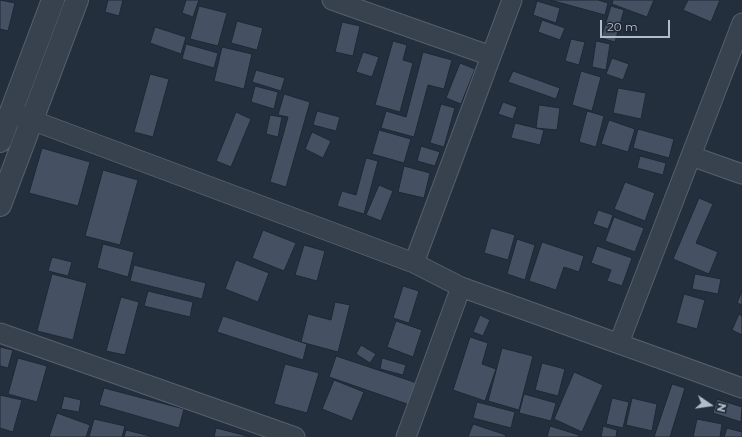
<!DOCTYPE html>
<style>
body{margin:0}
#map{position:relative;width:742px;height:437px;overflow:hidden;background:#242f3e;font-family:Montserrat,sans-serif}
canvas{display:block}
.north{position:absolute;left:690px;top:385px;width:40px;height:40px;-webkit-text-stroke:3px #1d2633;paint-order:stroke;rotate:103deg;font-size:11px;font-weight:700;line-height:16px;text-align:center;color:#b4bcc9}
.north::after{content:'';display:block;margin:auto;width:14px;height:18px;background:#b4bcc9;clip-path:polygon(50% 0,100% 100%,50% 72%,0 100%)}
.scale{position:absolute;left:600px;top:20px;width:70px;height:18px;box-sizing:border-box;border:2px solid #b4bcc9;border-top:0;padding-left:5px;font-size:12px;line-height:14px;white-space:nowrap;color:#b4bcc9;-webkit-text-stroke:3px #1d2633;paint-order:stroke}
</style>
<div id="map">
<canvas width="742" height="437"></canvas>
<div class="north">N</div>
<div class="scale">20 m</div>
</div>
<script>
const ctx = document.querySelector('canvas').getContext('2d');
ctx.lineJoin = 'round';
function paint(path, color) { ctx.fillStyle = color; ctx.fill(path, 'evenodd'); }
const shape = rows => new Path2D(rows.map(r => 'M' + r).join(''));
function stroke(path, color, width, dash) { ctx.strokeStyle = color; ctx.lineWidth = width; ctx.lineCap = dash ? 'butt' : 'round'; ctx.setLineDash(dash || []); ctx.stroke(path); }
const building = shape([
 [0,0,15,3,8,31,0,29,0,0],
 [108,0,123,0,119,16,105,12,108,0],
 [186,0,199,0,193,17,182,13,186,0],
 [550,0,598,0,608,3,605,15,550,0],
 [613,0,654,0,647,17,612,4,613,0],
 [688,0,720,0,711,22,683,10,688,0],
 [537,1,560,8,556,23,533,15,537,1],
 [199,6,227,13,218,46,190,39,199,6],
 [611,6,624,10,615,42,601,38,611,6],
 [542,20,565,28,560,40,538,32,542,20],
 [237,21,263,28,257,50,231,43,237,21],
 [342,22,360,26,353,56,335,52,342,22],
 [155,27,186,37,181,54,150,43,155,27],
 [571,39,585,42,579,65,565,61,571,39],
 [393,41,407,45,403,60,413,63,400,112,375,105,393,41],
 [596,41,610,44,606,70,592,67,596,41],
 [186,44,218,53,214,68,182,59,186,44],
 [222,47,252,54,244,89,214,81,222,47],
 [363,52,379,57,372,77,356,72,363,52],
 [423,52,452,60,444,89,428,85,414,137,381,128,386,111,406,117,423,52],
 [612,58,629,64,623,80,606,74,612,58],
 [460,63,475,69,461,104,446,98,460,63],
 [256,70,285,78,281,91,252,82,256,70],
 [513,71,560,88,556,99,508,82,513,71],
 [581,71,601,77,592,111,572,105,581,71],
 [150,74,169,79,153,137,134,132,150,74],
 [255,86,278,92,274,109,251,102,255,86],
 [618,88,646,93,641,119,613,113,618,88],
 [284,94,310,102,286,187,270,182,288,117,278,115,284,94],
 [503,102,517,107,513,119,498,114,503,102],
 [441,104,455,108,444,147,430,143,441,104],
 [539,105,560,108,557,130,536,128,539,105],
 [317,111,340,117,336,131,313,125,317,111],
 [587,111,604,116,596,147,579,142,587,111],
 [236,112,251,119,231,167,216,161,236,112],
 [270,115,282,117,278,137,266,134,270,115],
 [609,120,635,129,628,152,601,144,609,120],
 [515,123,544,130,540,145,511,138,515,123],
 [638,129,674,139,669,158,633,148,638,129],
 [379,130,411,139,404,163,372,154,379,130],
 [312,132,331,141,323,158,305,149,312,132],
 [421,146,440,152,435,166,417,161,421,146],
 [42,148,90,162,78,206,29,193,42,148],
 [640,156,666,163,663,175,637,168,640,156],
 [366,158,378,161,364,214,337,206,342,191,356,195,366,158],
 [404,166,430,173,424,198,398,192,404,166],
 [103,170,138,180,120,245,85,236,103,170],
 [625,182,655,193,645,221,614,209,625,182],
 [379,185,393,191,381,221,366,215,379,185],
 [699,198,713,204,696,243,718,252,709,274,673,259,699,198],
 [598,210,613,215,608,229,593,224,598,210],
 [614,217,644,228,635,252,605,241,614,217],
 [491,228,515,235,508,260,484,253,491,228],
 [263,230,296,243,284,271,252,258,263,230],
 [517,239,535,245,525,280,507,274,517,239],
 [542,242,584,256,579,272,564,267,556,290,529,281,542,242],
 [103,244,134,252,128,277,97,268,103,244],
 [304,245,325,251,317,281,295,275,304,245],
 [597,246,632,258,622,286,607,281,611,270,591,263,597,246],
 [52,257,72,262,68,276,48,271,52,257],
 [236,260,269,273,258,302,225,289,236,260],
 [134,265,206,283,202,299,130,281,134,265],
 [52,274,87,283,73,340,37,331,52,274],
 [695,274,721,279,718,294,692,289,695,274],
 [403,286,419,291,409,323,393,318,403,286],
 [148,291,193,302,190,317,144,306,148,291],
 [742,291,742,305,737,303,742,291],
 [684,294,705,300,697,329,676,323,684,294],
 [121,297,139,302,125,355,106,351,121,297],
 [335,302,350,305,338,352,301,342,308,314,331,320,335,302],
 [739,314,742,316,742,335,732,330,739,314],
 [480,315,490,320,483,336,473,332,480,315],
 [223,316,307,344,303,360,217,332,223,316],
 [396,321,422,330,413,357,387,347,396,321],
 [470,337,488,343,482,364,496,369,485,401,453,390,470,337],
 [361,345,376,354,370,363,356,354,361,345],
 [0,347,13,350,8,368,0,366,0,347],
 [502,348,533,356,519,410,488,401,502,348],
 [336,356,417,383,410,405,329,377,336,356],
 [18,358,47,366,37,402,8,394,18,358],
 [382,358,406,365,403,375,380,369,382,358],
 [542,363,565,369,558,396,535,390,542,363],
 [285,364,319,373,307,413,274,404,285,364],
 [574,372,603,385,582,432,554,419,574,372],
 [334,380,364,392,352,421,322,409,334,380],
 [672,384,685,388,670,437,654,437,672,384],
 [104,388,184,409,179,428,99,405,104,388],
 [524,394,556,403,551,421,519,413,524,394],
 [0,395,22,400,13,432,0,428,0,395],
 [64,396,81,400,79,412,61,409,64,396],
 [612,398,629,402,623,428,606,424,612,398],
 [632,398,657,404,652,431,626,425,632,398],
 [717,399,742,407,741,422,713,413,717,399],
 [477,402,515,412,511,428,473,418,477,402],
 [57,413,90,425,86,437,49,437,57,413],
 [94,419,125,426,122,437,89,437,94,419],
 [697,419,722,424,720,437,693,437,697,419],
 [473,424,506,435,505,437,468,437,473,424],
 [550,426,579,435,578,437,547,437,550,426],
 [603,426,617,430,616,437,601,437,603,426],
 [216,428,251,437,214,437,216,428],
 [727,428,742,432,742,437,724,437,727,428],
 [126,430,154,437,124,437,126,430]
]);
paint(building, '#455162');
stroke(building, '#1f2835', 1);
const minor = shape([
 [332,0,491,56],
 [18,115,414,263,461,287,742,388],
 [691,156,742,174],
 [414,263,512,0],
 [0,333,295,437],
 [619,343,742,23],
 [406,437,461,287]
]);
const tertiary = shape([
 [0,141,53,0],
 [0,205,77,0]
]);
stroke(minor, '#565f6c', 21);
stroke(tertiary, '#565f6c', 24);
stroke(minor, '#38414e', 19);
stroke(tertiary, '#38414e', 22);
</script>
